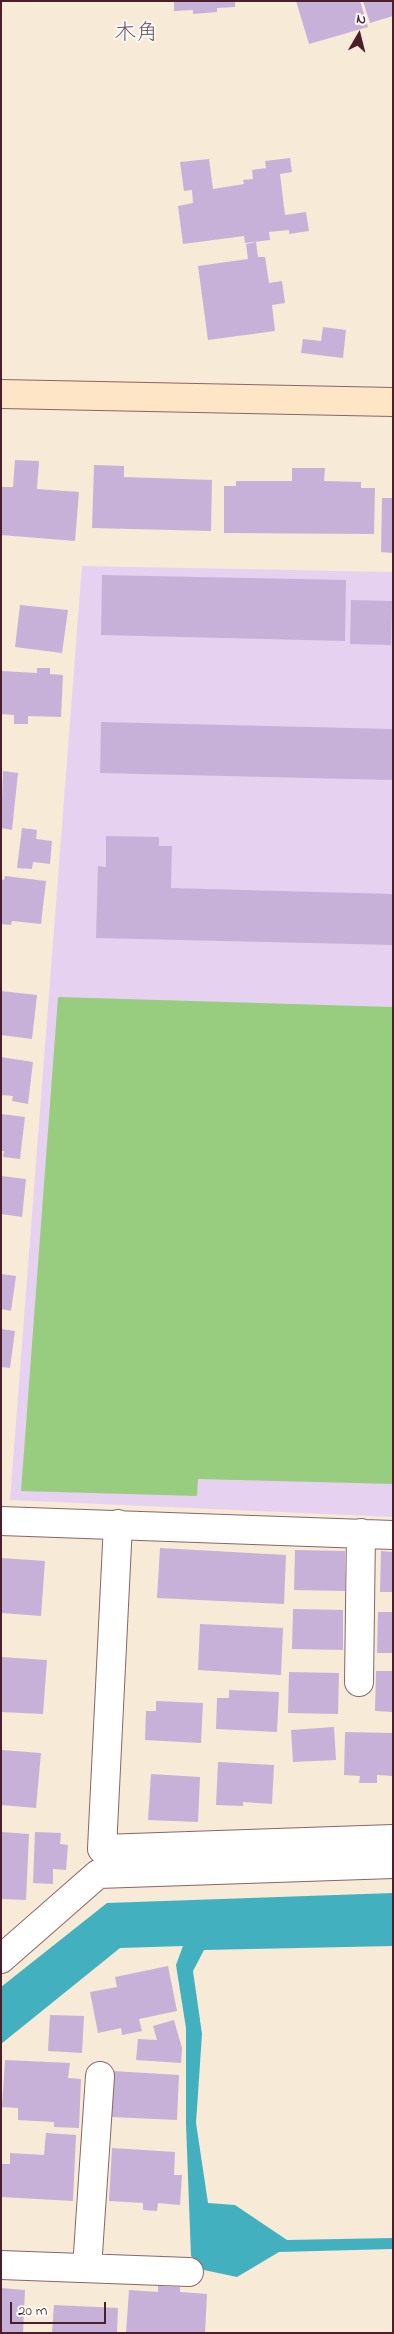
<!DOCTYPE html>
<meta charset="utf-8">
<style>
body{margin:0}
#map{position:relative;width:394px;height:2334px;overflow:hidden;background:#f7ead7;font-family:"Indie Flower",sans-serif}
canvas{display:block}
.frame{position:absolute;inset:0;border:2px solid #4a1f2b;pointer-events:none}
.north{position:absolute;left:334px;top:10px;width:50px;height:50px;-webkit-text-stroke:4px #fdfcf7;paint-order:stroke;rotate:8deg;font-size:14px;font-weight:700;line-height:20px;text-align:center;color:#4a1f2b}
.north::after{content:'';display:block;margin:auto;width:18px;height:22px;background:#4a1f2b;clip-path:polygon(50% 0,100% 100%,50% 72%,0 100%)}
.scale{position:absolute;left:10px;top:2302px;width:96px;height:22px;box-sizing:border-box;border:2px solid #4a1f2b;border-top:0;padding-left:6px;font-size:15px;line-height:18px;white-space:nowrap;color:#4a1f2b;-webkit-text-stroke:4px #fdfcf7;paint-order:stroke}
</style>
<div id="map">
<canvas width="394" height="2334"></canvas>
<div class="frame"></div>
<div class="north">N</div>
<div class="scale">20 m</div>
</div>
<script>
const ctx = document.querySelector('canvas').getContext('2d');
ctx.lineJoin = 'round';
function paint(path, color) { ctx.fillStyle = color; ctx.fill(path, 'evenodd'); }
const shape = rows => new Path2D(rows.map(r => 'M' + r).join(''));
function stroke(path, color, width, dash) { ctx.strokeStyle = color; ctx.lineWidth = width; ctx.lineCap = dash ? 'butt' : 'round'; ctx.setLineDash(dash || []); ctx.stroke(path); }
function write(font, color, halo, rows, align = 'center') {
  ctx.font = font + ' "Indie Flower","Klee One",sans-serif'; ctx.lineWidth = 4; ctx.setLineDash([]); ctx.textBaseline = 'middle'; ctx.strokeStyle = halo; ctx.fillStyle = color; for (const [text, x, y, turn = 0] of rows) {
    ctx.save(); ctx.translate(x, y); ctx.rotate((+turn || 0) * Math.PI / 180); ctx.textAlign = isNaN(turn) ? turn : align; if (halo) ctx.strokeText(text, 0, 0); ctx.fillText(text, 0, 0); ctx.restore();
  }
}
paint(shape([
 [82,566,393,572,393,1517,10,1500]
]), '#e6d2f0');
paint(shape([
 [58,997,393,1007,393,1484,198,1479,197,1496,21,1491]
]), '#98cd7f');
paint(shape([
 [393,1893,393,1946,204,1950,193,1971,202,2034,196,2123,208,2203,235,2205,287,2240,393,2238,393,2249,279,2252,237,2277,204,2270,191,2256,186,2124,186,2028,176,1965,183,1946,120,1948,1,2044,1,1987,107,1903]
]), '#42b0bf');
paint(shape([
 [174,1,235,1,235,7,217,8,217,12,193,14,193,10,174,11],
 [296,1,360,1,368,27,309,44],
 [363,1,393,1,393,16,370,23],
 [290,158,292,172,280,174,285,215,306,212,309,231,289,234,289,230,269,232,270,240,245,243,244,236,183,244,178,206,193,203,192,190,184,191,180,162,209,159,213,189,244,184,243,180,253,179,252,170,266,168,265,161],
 [256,242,258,257,265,257,269,283,282,281,285,303,272,305,275,331,208,340,198,266,248,259,246,244],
 [323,327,346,330,343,358,301,353,303,339,321,341],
 [15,460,39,461,37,489,79,492,75,541,1,535,1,487,13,487],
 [94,465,124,466,124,477,212,480,211,531,92,528],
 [292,468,325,468,324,481,361,482,361,488,375,488,374,534,224,533,224,486,236,486,236,481,292,481],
 [382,498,393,498,393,553,381,552],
 [102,575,346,580,345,641,101,635],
 [351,600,392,601,391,645,350,644],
 [20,605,68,610,62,653,15,647],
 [37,668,50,668,50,674,63,675,61,717,28,716,28,724,14,724,14,715,1,714,1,671,37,673],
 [101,722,393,729,393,780,100,773],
 [3,771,18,773,12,830,1,828],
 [22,828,37,830,36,839,52,841,50,864,33,862,32,869,17,868],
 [106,836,159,837,159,846,172,846,171,888,393,894,393,945,96,938,98,866,106,867],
 [5,876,46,881,41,924,12,921,11,925,1,924,1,879,4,880],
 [1,991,37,995,32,1039,1,1035],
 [1,1057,33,1062,28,1104,12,1101,13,1096,1,1095],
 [1,1114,25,1117,20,1159,3,1157,4,1151,1,1151],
 [1,1176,26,1179,22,1217,1,1214],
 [1,1274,16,1276,11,1311,1,1309],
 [1,1329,15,1331,10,1368,1,1367],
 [160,1548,286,1555,284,1604,157,1598],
 [295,1550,345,1551,345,1591,294,1590],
 [381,1551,393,1552,393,1592,380,1592],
 [1,1558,45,1561,41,1616,1,1613],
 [293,1609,343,1610,343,1650,292,1649],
 [378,1612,393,1612,393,1653,377,1653],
 [200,1624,283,1628,281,1675,198,1670],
 [1,1657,47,1660,43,1714,1,1712],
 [376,1671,393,1671,393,1712,375,1711],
 [289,1672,339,1673,338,1714,288,1713],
 [229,1690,279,1692,277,1732,216,1729,217,1698,229,1698],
 [156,1701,203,1703,201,1743,145,1740,146,1711,156,1711],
 [334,1727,336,1760,293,1762,291,1730],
 [345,1732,393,1733,393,1776,377,1775,377,1783,359,1783,360,1776,344,1775],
 [1,1750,41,1753,36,1808,1,1805],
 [218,1762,274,1765,272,1804,243,1802,243,1806,216,1805],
 [151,1774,200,1777,198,1822,148,1820],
 [1,1832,29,1834,26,1900,1,1899],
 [35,1832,61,1833,60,1844,68,1845,66,1870,53,1869,53,1884,33,1883],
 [168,1966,177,2011,139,2019,142,2031,122,2035,121,2028,98,2033,90,1992,117,1987,115,1977],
 [50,2015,84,2016,82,2053,48,2051],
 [174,2020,182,2048,181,2063,136,2060,138,2039,157,2040,153,2026],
 [5,2060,70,2063,68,2078,81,2079,79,2128,54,2127,54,2122,18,2120,18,2108,2,2107],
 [113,2071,179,2075,177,2120,111,2117],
 [46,2133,76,2135,73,2201,1,2197,1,2164,10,2164,10,2153,44,2155],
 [112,2148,175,2152,174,2175,182,2175,180,2205,158,2203,157,2211,143,2210,143,2203,109,2201],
 [158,2286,180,2287,180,2292,207,2294,205,2333,126,2333,129,2290,158,2292],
 [1,2288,25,2290,23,2333,1,2333],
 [54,2305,118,2308,117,2333,52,2333]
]), '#c7b1d9');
const street = shape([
 [1,1521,393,1535],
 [118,1524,102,1849,393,1839],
 [359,1682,361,1533],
 [1,1959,98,1874,393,1864],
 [1,2265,189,2272],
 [87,2268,100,2076]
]);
const secondary = shape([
 [1,394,393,402]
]);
stroke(street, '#876667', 30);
stroke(secondary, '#876667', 30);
stroke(street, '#fff', 28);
stroke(secondary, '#fde5c5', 28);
write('22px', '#765268', '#fdfcf7', [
 ["木角",136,35]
]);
</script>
